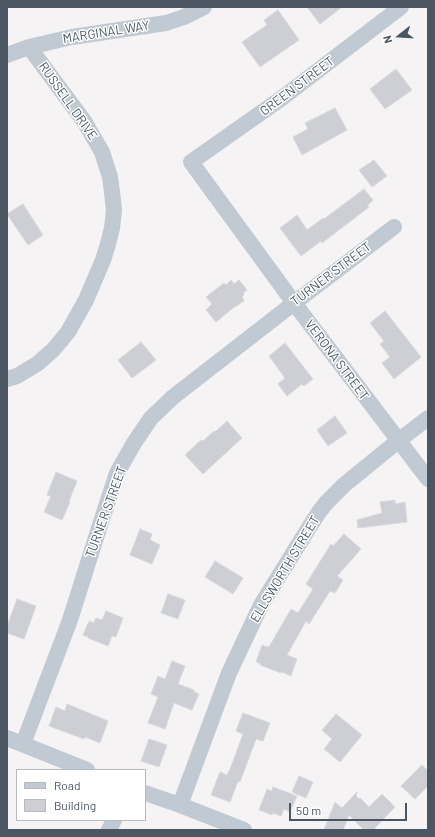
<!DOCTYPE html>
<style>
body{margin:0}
#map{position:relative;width:435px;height:837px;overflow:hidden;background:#f5f3f3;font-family:Barlow,sans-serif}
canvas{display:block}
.frame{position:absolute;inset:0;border:8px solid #4a5661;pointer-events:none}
.legend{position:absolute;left:16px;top:769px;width:130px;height:52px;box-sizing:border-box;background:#fff;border:1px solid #b7bbc0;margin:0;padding:5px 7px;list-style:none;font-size:12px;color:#4a5661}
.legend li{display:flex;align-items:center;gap:8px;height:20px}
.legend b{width:20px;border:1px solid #b7bbc0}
.north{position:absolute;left:379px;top:16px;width:40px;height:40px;-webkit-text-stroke:3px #fff;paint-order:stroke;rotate:253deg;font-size:11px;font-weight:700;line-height:16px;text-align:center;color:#4a5661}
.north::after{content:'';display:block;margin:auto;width:14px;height:18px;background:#4a5661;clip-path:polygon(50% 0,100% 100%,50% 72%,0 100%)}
.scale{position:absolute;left:289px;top:803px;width:118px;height:18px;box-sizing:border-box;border:2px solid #4a5661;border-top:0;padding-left:5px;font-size:12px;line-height:14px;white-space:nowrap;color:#4a5661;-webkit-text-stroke:3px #fff;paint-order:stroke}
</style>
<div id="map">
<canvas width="435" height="837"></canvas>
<div class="frame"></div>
<ul class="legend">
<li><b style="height:5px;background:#c1cad2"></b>Road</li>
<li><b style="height:11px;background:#cdcfd5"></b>Building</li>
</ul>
<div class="north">N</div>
<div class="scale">50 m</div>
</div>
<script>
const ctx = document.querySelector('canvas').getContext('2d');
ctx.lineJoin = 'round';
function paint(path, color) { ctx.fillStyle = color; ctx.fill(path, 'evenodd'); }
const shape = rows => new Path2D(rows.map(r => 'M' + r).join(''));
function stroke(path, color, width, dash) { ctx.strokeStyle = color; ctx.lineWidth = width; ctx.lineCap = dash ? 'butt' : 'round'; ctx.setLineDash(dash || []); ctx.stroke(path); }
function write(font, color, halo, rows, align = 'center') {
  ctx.font = font + ' Barlow,sans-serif'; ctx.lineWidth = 3; ctx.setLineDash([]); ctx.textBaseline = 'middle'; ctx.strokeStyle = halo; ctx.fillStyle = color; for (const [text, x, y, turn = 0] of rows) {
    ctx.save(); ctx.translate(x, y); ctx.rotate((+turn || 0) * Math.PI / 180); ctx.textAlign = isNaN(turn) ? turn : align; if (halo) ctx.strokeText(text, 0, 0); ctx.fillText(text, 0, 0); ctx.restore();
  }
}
const building = shape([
 [307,7,342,7,320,24,307,7],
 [278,10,299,40,260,67,242,42,267,25,264,20,278,10],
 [396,69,412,90,385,109,370,89,396,69],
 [335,108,347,130,302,155,293,137,308,129,305,123,335,108],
 [374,160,387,176,372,187,359,170,374,160],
 [364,189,373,200,367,206,369,207,322,243,321,241,301,256,280,228,297,215,307,230,323,218,324,219,364,189],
 [23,204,43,235,28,245,7,214,23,204],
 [231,280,234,284,239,280,247,290,243,293,244,295,242,297,244,301,233,308,216,322,206,310,212,304,206,297,224,283,226,285,231,280],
 [385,311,421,357,394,379,382,363,390,357,380,344,384,341,370,323,385,311],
 [141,342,156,360,132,378,118,360,141,342],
 [285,343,313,379,304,386,302,384,287,396,278,384,285,378,269,356,285,343],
 [335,416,347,433,328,446,317,430,335,416],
 [227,421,242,438,203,474,185,455,201,440,203,441,214,431,215,432,227,421],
 [56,472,77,481,69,501,70,502,62,520,44,512,51,496,47,495,56,472],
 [395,500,395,504,405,502,407,522,358,528,357,520,382,513,380,502,395,500],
 [140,529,152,534,150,540,160,545,152,564,130,555,140,529],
 [344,534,361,549,337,576,343,580,335,593,330,591,309,624,306,621,287,655,297,659,291,676,282,672,281,673,260,665,261,664,256,662,262,645,267,647,268,646,269,647,291,609,298,613,313,589,306,584,331,544,333,546,344,534],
 [215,561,243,578,233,594,205,577,215,561],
 [168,594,185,600,178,619,161,613,168,594],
 [17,599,36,606,24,639,7,633,7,626,17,599],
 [106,611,123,618,116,637,112,636,108,646,88,638,88,637,83,635,89,621,94,623,96,618,102,620,106,611],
 [172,661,185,666,178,684,194,690,194,692,199,694,192,710,174,703,165,729,148,723,158,697,151,694,158,676,165,679,172,661],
 [67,704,108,721,100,743,85,737,84,739,68,733,49,726,56,707,65,711,67,704],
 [243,713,270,723,263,741,256,739,240,782,238,781,230,802,211,795,220,772,227,775,228,772,229,772,243,734,236,731,243,713],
 [336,714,362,735,340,762,324,749,332,739,322,730,336,714],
 [149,739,167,745,159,767,141,761,149,739],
 [422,765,428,771,428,786,415,799,401,786,422,765],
 [299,776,313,782,306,798,292,792,299,776],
 [273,787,297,796,290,812,284,809,281,816,273,813,272,815,259,810,267,789,272,791,273,787],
 [357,792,356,796,359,799,360,798,369,807,382,794,395,807,373,830,364,830,349,815,343,830,324,830,335,802,342,808,357,792]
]);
paint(building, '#cdcfd5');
stroke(building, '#d7d9de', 1);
stroke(shape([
 [401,7,282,98,191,162,294,303,428,479],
 [7,55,29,47,72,37,166,23,184,17,204,7],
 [7,379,17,376,37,364,53,350,68,332,86,300,103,260,108,244,112,228,114,210,112,192,110,177,102,152,84,121,29,47],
 [7,738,87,770],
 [23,744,70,620,100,525,117,473,134,443,151,418,173,397,294,303,394,227],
 [145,793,180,805,244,830],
 [180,805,229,673,261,605,310,526,319,512,326,503,344,485,398,441,428,418],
 [109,830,114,820]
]), '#c1cad2', 16);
write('13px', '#4a5661', '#fff', [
 ["MARGINAL WAY",106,32,-9],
 ["GREEN STREET",297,86,-37],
 ["RUSSELL DRIVE",68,101,55],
 ["TURNER STREET",331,274,-37],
 ["VERONA STREET",337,360,53],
 ["TURNER STREET",106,512,-70],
 ["ELLSWORTH STREET",285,569,-59]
]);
</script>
